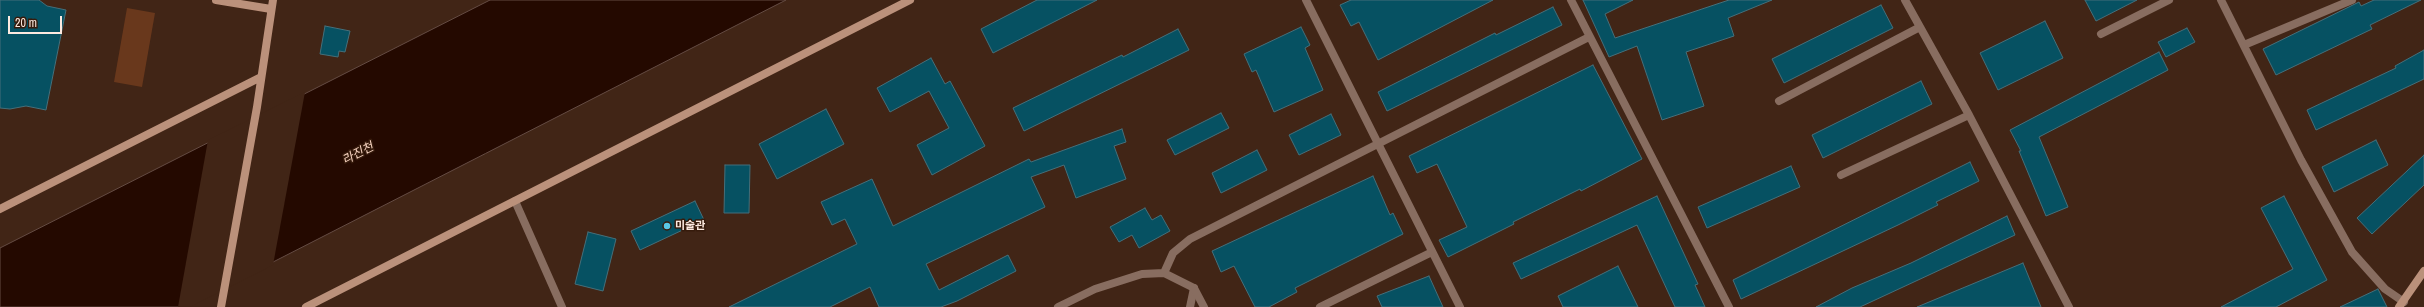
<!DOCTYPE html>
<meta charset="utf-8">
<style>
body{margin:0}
#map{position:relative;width:2424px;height:307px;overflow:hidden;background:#412516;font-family:"Archivo Narrow",sans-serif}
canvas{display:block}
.scale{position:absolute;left:8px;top:16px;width:54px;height:18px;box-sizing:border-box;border:2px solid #fdeae0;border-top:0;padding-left:5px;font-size:12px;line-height:14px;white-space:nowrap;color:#fdeae0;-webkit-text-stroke:3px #361b0c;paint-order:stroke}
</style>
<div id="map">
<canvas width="2424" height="307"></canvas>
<div class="scale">20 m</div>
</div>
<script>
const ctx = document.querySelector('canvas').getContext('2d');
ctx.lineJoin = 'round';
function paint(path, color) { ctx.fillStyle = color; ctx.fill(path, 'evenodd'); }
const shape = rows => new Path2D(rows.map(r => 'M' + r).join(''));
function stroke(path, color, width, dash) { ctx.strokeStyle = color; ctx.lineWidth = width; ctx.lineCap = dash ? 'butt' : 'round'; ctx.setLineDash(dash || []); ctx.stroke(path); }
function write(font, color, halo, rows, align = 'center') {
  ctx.font = font + ' "Archivo Narrow","Noto Sans KR",sans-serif'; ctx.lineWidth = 3; ctx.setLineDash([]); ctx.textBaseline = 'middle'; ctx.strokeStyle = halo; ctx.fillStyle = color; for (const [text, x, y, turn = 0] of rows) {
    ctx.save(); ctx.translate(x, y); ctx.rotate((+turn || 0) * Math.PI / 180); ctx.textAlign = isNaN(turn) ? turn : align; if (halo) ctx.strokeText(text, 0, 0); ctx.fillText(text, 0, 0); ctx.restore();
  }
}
paint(shape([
 [127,8,155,13,142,87,114,82]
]), '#69381c');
const water = shape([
 [490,0,786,0,185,307,0,307,0,248,490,0]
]);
paint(water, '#240900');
stroke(water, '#654c43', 1);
paint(shape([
 [305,92,273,265,190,307,178,307,208,140]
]), '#412516');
const building = shape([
 [0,0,39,0,47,6,66,10,46,110,26,106,10,109,0,108,0,0],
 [1037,0,1097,0,993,53,981,29,1037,0],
 [1351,0,1493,0,1378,60,1359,22,1351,26,1340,5,1351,0],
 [1583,0,1633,0,1605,14,1615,38,1729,0,1772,0,1728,18,1734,36,1686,52,1704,106,1662,120,1637,46,1609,57,1583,0],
 [2085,0,2137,0,2096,21,2085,0],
 [2374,0,2421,0,2370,25,2372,29,2276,75,2263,49,2359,2,2361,6,2374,0],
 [1881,5,1893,28,1784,83,1772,59,1881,5],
 [1553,7,1562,25,1387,111,1378,92,1495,33,1496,35,1553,7],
 [2045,21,2063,58,1998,90,1980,53,2045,21],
 [325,26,350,31,345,52,339,51,338,57,320,54,325,26],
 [1301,27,1310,45,1305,48,1323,90,1274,112,1256,70,1252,72,1244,54,1301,27],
 [2187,28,2195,42,2166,57,2158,42,2187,28],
 [1178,29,1189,50,1024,131,1013,108,1122,55,1123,57,1178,29],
 [2424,50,2424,79,2316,130,2307,110,2396,68,2395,66,2424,50],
 [2159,52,2168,70,2039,137,2068,207,2046,216,2019,151,2021,151,2010,130,2159,52],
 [931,58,945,84,950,81,985,146,932,175,917,145,949,128,929,91,890,112,877,88,931,58],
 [1593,65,1642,159,1581,191,1580,189,1513,222,1514,224,1448,257,1439,240,1467,227,1437,164,1417,173,1409,156,1593,65],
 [1921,81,1932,104,1823,158,1812,135,1921,81],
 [826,109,844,144,777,179,759,144,826,109],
 [1221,113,1229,128,1175,155,1167,140,1221,113],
 [1331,114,1341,135,1299,155,1289,135,1331,114],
 [1122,129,1126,142,1114,146,1126,179,1076,198,1064,165,1031,177,1045,207,926,264,939,290,1008,255,1016,271,957,301,941,307,879,307,870,287,830,307,729,307,857,244,845,219,832,225,821,202,872,179,893,226,1029,159,1031,162,1122,129],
 [2376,140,2388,165,2334,192,2322,167,2376,140],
 [1257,150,1267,170,1221,193,1212,173,1257,150],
 [2424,155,2424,185,2372,234,2357,218,2424,155],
 [1970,162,1979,181,1936,202,1938,205,1898,225,1741,299,1733,280,1970,162],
 [725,165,750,165,749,213,724,213,725,165],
 [1791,166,1800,187,1707,228,1698,207,1791,166],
 [1373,176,1390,215,1393,213,1403,234,1295,288,1297,292,1269,307,1255,307,1234,266,1221,272,1212,251,1373,176],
 [1657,196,1698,284,1695,285,1705,307,1675,307,1637,225,1521,279,1513,263,1657,196],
 [2284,196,2327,280,2276,307,2221,307,2293,269,2261,208,2284,196],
 [695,201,704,220,640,250,631,231,695,201],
 [1145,208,1152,220,1161,215,1170,231,1139,248,1132,235,1119,242,1110,227,1145,208],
 [2007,216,2015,235,1860,307,1816,307,1852,288,1911,263,2007,216],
 [588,232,616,239,603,291,575,284,588,232],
 [2023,263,2041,307,1917,307,2023,263],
 [1618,266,1638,307,1563,307,1558,296,1618,266],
 [1429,276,1443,307,1382,307,1377,296,1429,276],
 [2378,289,2387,307,2340,307,2378,289]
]);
paint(building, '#065162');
stroke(building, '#456f7a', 1);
stroke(shape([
 [1190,307,1194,288]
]), '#886d60', 8);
stroke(shape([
 [1306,0,1460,307],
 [1571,0,1729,307],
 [1905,0,1969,115,2069,307],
 [2221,0,2301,160,2352,252,2385,289,2404,302],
 [2101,34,2169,0],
 [2244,45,2352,0],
 [1779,101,1920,27],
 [1841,175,1969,115],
 [515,201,562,307],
 [1164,273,1173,253,1190,239,1589,37],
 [1058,307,1095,289,1142,274,1164,273,1194,288,1204,307],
 [1320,307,1432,252]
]), '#886d60', 8);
stroke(shape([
 [216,0,271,9],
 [0,209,261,77],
 [221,307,257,107,273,0],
 [306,307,910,0],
 [2399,307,2424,271]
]), '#bb917b', 8);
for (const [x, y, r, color] of [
 [667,226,4,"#59c8e5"]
]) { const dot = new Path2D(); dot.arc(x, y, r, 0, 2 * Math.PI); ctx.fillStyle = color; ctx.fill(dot); stroke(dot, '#361b0c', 1.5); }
write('bold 11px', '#fdeae0', '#361b0c', [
 ["미술관",675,226]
], 'left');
write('italic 12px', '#f8d4c2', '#361b0c', [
 ["라진천",358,154,-27]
]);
</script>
